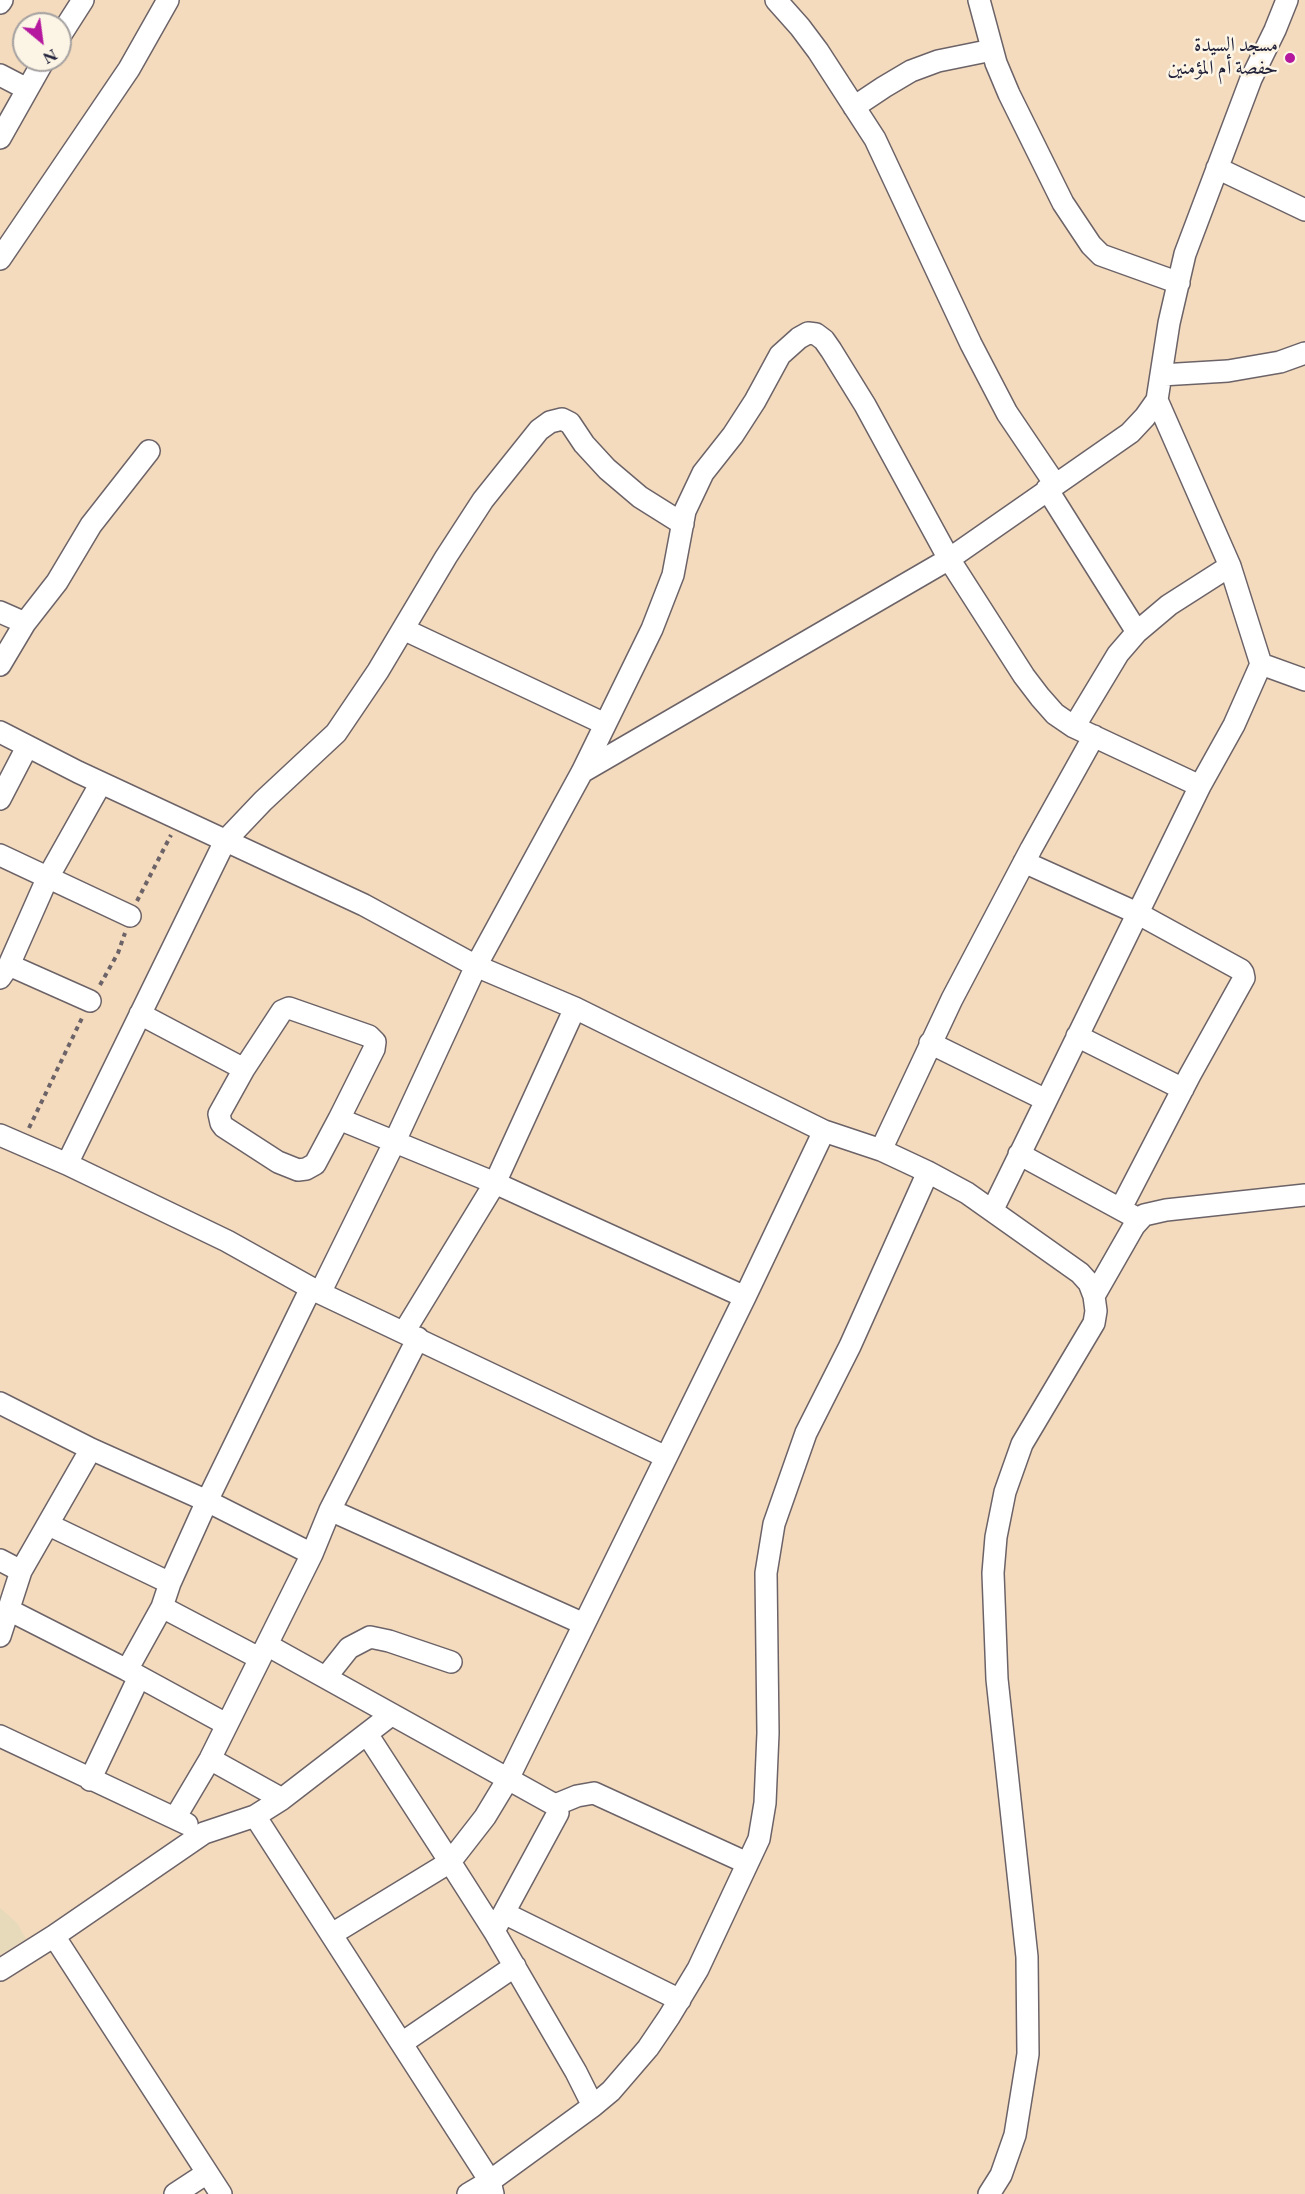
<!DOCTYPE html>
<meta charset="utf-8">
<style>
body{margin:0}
#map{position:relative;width:1305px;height:2194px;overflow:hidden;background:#f4dbbd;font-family:"EB Garamond",serif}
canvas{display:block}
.north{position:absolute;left:12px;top:12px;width:60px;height:60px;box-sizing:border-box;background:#fcf5e5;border:2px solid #a5a1a1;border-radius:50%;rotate:151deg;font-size:16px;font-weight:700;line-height:24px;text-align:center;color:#22223b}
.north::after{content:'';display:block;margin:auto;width:21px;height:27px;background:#b5179e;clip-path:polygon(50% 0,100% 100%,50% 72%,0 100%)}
</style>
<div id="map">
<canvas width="1305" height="2194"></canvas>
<div class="north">N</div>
</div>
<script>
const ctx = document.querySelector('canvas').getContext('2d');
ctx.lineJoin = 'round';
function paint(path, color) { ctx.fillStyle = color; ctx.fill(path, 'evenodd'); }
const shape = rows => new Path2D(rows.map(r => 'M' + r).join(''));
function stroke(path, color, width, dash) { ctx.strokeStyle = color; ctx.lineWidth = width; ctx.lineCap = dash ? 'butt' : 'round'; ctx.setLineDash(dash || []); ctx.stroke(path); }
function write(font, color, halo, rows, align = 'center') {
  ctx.font = font + ' "EB Garamond",Amiri,serif'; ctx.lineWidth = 5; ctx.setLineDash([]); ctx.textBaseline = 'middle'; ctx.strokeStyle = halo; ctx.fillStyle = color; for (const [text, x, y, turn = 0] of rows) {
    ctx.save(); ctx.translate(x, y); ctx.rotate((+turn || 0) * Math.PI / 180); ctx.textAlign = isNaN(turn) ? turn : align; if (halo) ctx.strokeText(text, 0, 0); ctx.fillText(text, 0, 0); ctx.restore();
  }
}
paint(shape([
 [0,1908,17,1923,26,1939,0,1955]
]), '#e6daba');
const minor = shape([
 [776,0,800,27,818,51,875,139,971,344,1007,413,1055,484],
 [979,0,996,63,1009,94,1063,203,1091,245,1101,255,1179,283],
 [0,3,2,0],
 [60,36,83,0],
 [0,75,27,89],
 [854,107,884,87,911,71,938,61,992,50],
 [0,138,44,60],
 [1217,168,1305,210],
 [0,259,129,69,168,0],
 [1161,375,1228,371,1280,362,1305,353],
 [1157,400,1230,566,1261,664,1234,725,1200,786],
 [1047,489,1137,632],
 [0,612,25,623],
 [403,629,605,724],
 [1261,664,1305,680],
 [0,665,25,623,57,582,91,525,149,451],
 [1074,727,1118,654,1137,632,1169,605,1230,566],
 [0,732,78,772,364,905,476,966,575,1008,824,1131,745,1297,508,1779,485,1817,450,1862,494,1931,576,2072,593,2106,490,2181,493,2194],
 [582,772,949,559,1130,433,1145,417,1157,400,1169,323,1185,254,1251,79,1275,30,1287,0],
 [0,799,27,747],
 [0,855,130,916],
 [1024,862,1137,913,1241,970,1243,973,1244,978,1190,1075,1121,1208],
 [9,965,90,1001],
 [0,978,9,965,47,879,101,783],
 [140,1014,244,1069],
 [1077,1036,1183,1089],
 [930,1043,1046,1100],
 [339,1119,315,1164,306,1169,298,1170,278,1162,224,1127,221,1123,219,1114,244,1069,282,1011,289,1008,369,1036,375,1042,374,1049,339,1119,495,1183,745,1297],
 [824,1131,881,1150,928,1172,967,1193,1080,1273,1089,1283,1094,1296,1096,1311,1094,1323,1022,1444,1005,1492,996,1537,993,1573,997,1679,1027,1957,1028,2054,1015,2135,1001,2175,989,2194],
 [0,1135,67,1164,227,1241,320,1293,666,1457],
 [881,1150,952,999,1031,849,1094,736],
 [1019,1154,1133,1216],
 [67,1164,225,841,263,801,336,733,378,671,446,557,483,500,539,430,550,422,562,419,570,423,584,444,607,469,640,497,683,524],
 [320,1293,395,1141,476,966,582,772,652,629,673,575,685,511,703,473,733,435,755,401,780,355,799,338,808,333,816,334,824,340,831,350,865,405,949,559,1024,676,1040,697,1055,714,1074,727,1200,786,993,1209],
 [1094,1296,1134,1226,1144,1215,1166,1210,1305,1195],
 [404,1332,495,1183,575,1008],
 [0,1403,91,1449,207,1501,312,1554],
 [330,1510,584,1624],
 [49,1525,170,1583],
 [0,1560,21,1571],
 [162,1607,259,1658],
 [9,1610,127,1670,226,1724],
 [0,1636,21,1571,91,1449],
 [267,1645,555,1805,558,1813,494,1931],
 [127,1670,162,1607,170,1583,207,1501,311,1288],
 [326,1677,349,1648,370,1637,389,1641,451,1662],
 [0,1736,187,1824],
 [210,1759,282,1799],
 [90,1780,139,1677],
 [555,1805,577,1796,594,1793,747,1863],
 [255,1816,490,2181,468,2194],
 [175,1818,210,1759,312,1554,330,1510,418,1338],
 [504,1913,680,2000],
 [332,1934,450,1862,367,1734],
 [54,1936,221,2194],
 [0,1970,54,1936,204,1833,255,1816,282,1799,391,1715],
 [402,2043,515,1966],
 [593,2106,611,2091,648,2048,669,2017,698,1969,759,1839,765,1803,768,1733,766,1573,774,1524,806,1433,850,1346,928,1172],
 [175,2194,207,2173]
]);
stroke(minor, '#6c6368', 24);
stroke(shape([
 [137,901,171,835],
 [100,985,118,953,125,933],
 [29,1128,82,1018]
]), '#6c6368', 4, [4.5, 4.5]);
stroke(minor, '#fff', 21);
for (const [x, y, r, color] of [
 [1290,58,6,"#b5179e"]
]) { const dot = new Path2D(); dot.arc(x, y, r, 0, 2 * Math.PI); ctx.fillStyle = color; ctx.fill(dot); stroke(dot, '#fcf5e5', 2); }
write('20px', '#22223b', '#fcf5e5', [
 ["مسجد السيدة",1278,46],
 ["حفصة أم المؤمنين",1278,69]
], 'right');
</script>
